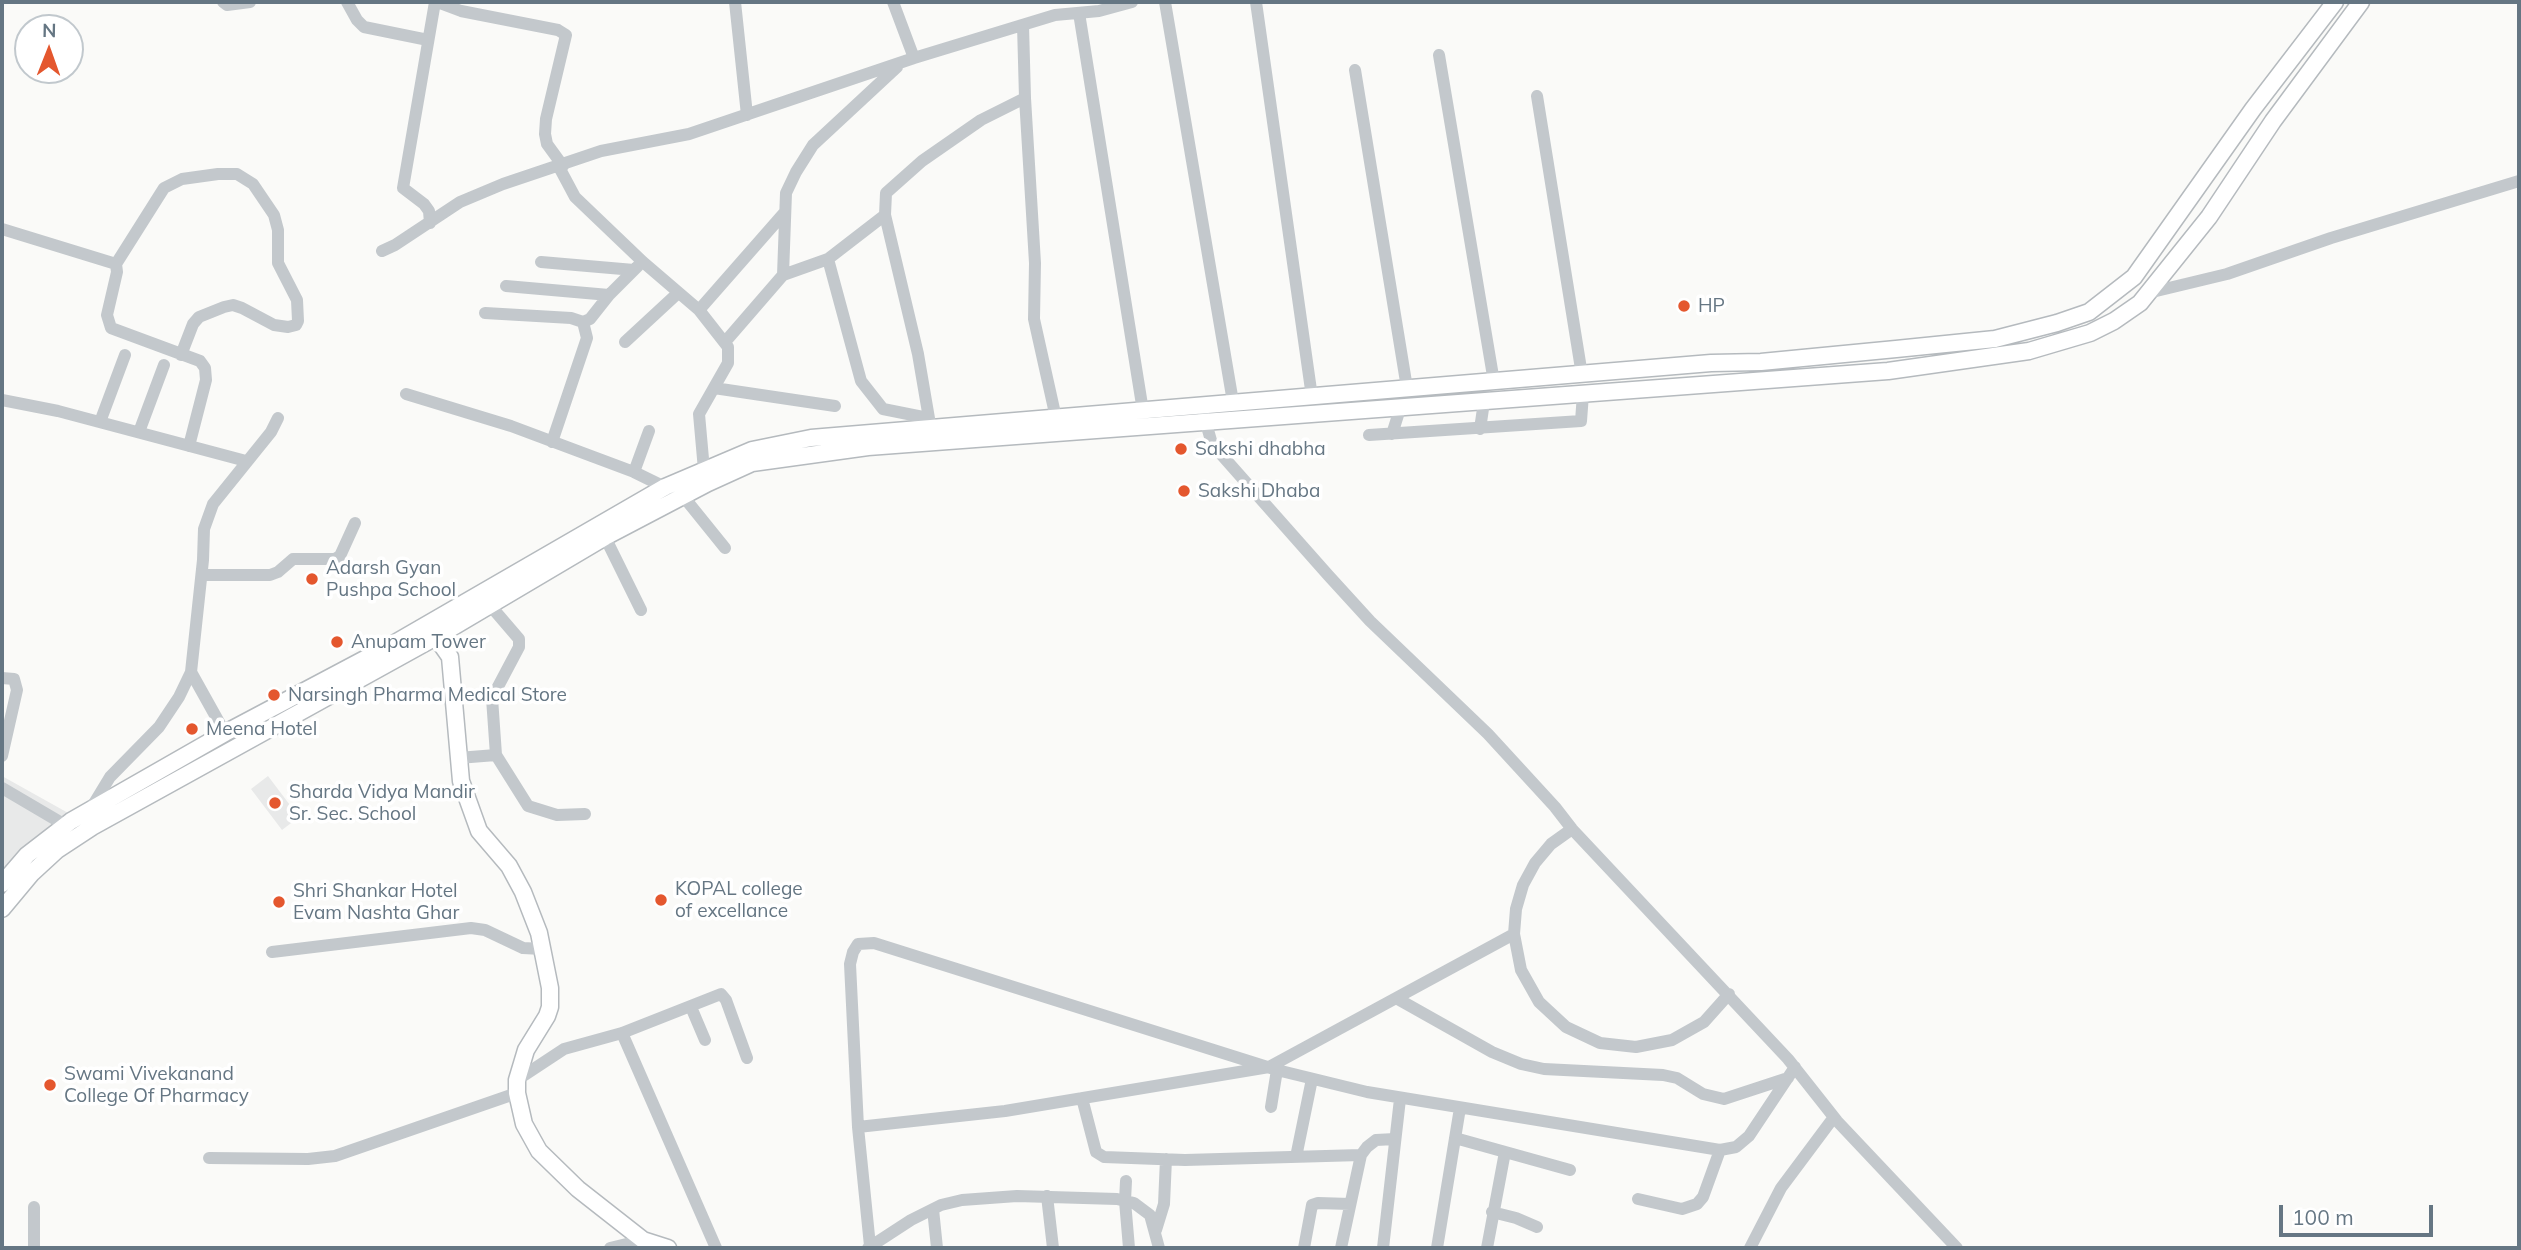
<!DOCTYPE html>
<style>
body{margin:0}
#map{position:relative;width:2521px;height:1250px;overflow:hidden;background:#fafaf8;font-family:Mulish,sans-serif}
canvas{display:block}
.frame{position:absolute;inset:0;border:4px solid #657683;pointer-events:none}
.north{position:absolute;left:14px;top:14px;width:70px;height:70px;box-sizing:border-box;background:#fff;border:2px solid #c1c8cd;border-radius:50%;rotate:1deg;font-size:19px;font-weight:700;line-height:28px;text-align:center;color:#657683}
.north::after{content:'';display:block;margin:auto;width:24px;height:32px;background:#e4572e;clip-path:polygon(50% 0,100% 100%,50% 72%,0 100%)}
.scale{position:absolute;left:2279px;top:1205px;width:154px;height:32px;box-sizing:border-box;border:4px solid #657683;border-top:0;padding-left:9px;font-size:21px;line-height:24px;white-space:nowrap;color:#657683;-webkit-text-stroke:5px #fff;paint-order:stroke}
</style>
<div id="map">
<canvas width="2521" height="1250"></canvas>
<div class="frame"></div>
<div class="north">N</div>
<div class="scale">100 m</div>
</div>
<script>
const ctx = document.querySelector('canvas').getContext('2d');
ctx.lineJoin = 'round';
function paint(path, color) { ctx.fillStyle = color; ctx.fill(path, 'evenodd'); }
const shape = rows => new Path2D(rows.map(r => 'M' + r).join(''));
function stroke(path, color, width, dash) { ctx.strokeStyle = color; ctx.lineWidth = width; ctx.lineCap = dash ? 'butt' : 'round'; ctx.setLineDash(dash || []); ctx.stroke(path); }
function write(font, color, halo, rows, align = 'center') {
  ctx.font = font + ' Mulish,sans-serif'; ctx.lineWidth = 7; ctx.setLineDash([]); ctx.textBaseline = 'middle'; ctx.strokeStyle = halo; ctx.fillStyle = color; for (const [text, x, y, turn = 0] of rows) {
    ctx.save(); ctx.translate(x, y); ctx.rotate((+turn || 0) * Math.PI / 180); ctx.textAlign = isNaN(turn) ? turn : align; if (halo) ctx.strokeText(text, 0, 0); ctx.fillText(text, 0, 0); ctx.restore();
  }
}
paint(shape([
 [2,776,70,814,2,885],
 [268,776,299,817,282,830,251,789]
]), '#e8e9e9');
const major = shape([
 [436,637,450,657,461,781,479,831,509,866,523,892,539,933,550,988,550,1007,547,1016,526,1050,517,1080,517,1093,524,1124,539,1151,578,1189,643,1240,668,1248],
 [2,884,27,855,71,821,225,733,395,643,665,487,752,450,811,438,1711,363,1761,362,1896,349,1995,339,2057,323,2089,312,2134,277,2253,109,2335,2],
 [2,909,32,873,57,850,92,827,436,637,605,537,708,483,752,463,868,447,1888,371,2029,351,2090,333,2114,321,2140,303,2209,217,2273,121,2361,2]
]);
stroke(major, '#b5babe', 19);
stroke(shape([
 [223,2,227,5,250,2],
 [347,2,357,20,364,27,428,40],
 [437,2,461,11,558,30,566,35,546,119,545,134,547,144,563,166],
 [735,2,747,115],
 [893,2,914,58],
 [1165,2,1233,402],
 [1256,2,1312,397],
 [1079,13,1143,411],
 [1439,55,1494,382],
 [1355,70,1407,388],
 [1537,96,1582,375],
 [1025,98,1035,263,1034,319,1056,418],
 [559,167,575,197,643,262,699,310,728,347,728,363,699,414,704,470],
 [885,215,918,354,931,430],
 [430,223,429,211,424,204,403,188,435,2],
 [2,229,116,264,117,272,107,315,111,328,200,361,205,368,206,380,189,446],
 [382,251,395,245,460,202,503,184,601,151,689,134,914,58,1055,15,1099,11,1132,2],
 [828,259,861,381,883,409,928,418],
 [541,262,634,270],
 [116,264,164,188,182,179,218,174,237,174,253,184,274,215,278,230,278,263,297,300,298,321,296,325,288,327,274,325,242,308,233,305,224,307,199,317,193,324,181,355],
 [783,275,786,193,796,172,813,145,897,67],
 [506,286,609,295],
 [2148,293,2227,274,2331,238,2519,181],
 [699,310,785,212],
 [485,313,571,318,583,322,587,338,552,442],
 [583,322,590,319,609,295,638,266],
 [625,342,678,293],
 [725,342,783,275,828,259,885,215,886,193,922,161,981,120,1025,98,1023,25],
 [714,388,835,406],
 [406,394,511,426,634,472,683,496,725,548],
 [2,400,58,411,246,461],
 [1204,416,1212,444,1328,575,1370,621,1488,734,1555,807,1572,829,1788,1059,1837,1121,1957,1248],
 [100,422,125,355],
 [1480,429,1484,402],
 [139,432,164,365],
 [1392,434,1400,409],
 [1369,435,1581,421,1583,394],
 [634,472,649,431],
 [605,537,641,610],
 [202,575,270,575,278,572,293,559,335,559,340,556,355,523],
 [489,604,519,639,519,647,492,698,496,755],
 [191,672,225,733],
 [2,678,14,679,17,690,2,756],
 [458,758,496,755,528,806,557,815,585,814],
 [2,788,65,825],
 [90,810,110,777,159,727,179,697,191,672,203,560,204,529,213,504,271,432,278,418],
 [1572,829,1551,844,1535,863,1523,885,1516,909,1514,934,1521,970,1539,1002,1566,1027,1600,1043,1636,1047,1672,1040,1704,1022,1729,994],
 [272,952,471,928,485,930,523,948,542,949],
 [1396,998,1492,1052,1521,1064,1544,1069,1663,1075,1677,1078,1703,1094,1724,1099,1788,1078],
 [691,1007,705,1040],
 [622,1033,716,1248],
 [517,1080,564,1049,622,1033,721,994,726,1000,747,1058],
 [1082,1098,1096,1152,1104,1157,1185,1160,1361,1155],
 [1271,1107,1277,1070],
 [858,1127,1005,1111,1269,1067,1514,934],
 [1455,1138,1570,1170],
 [1296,1157,1312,1079],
 [209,1158,308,1159,335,1156,517,1093],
 [1126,1181,1125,1201,1129,1248],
 [1047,1196,1053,1248],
 [1638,1199,1682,1209,1697,1204,1703,1197,1720,1150],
 [34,1207,34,1248],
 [933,1209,937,1248],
 [1492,1212,1516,1218,1537,1227],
 [1156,1230,1164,1204,1166,1159],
 [870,1246,858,1127,850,964,853,952,858,944,874,943,1277,1070,1367,1092,1720,1150,1736,1147,1749,1136,1795,1067],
 [610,1248,643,1240],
 [868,1248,911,1220,941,1205,962,1200,1017,1196,1117,1199,1134,1203,1150,1215,1159,1248],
 [1304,1248,1312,1205,1318,1203,1350,1204],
 [1341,1248,1361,1155,1367,1147,1376,1140,1395,1139],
 [1383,1248,1400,1099],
 [1437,1248,1460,1108],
 [1487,1248,1505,1152],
 [1750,1248,1781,1188,1834,1117]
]), '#c3c8cc', 12);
stroke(major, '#fff', 16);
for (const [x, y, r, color] of [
 [1684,306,7,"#e4572e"],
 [1181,449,7,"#e4572e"],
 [1184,491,7,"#e4572e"],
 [312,579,7,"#e4572e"],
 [337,642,7,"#e4572e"],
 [274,695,7,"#e4572e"],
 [192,729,7,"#e4572e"],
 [275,803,7,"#e4572e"],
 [661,900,7,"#e4572e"],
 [279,902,7,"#e4572e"],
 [50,1085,7,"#e4572e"]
]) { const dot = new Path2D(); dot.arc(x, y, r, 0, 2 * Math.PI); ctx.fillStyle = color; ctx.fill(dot); stroke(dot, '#fff', 2.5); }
write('19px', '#657683', '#fff', [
 ["HP",1698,306],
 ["Sakshi dhabha",1195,449],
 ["Sakshi Dhaba",1198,491],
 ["Adarsh Gyan",326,568],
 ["Pushpa School",326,590],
 ["Anupam Tower",351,642],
 ["Narsingh Pharma Medical Store",288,695],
 ["Meena Hotel",206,729],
 ["Sharda Vidya Mandir",289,792],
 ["Sr. Sec. School",289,814],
 ["KOPAL college",675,889],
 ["of excellance",675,911],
 ["Shri Shankar Hotel",293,891],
 ["Evam Nashta Ghar",293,913],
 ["Swami Vivekanand",64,1074],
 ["College Of Pharmacy",64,1096]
], 'left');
</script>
